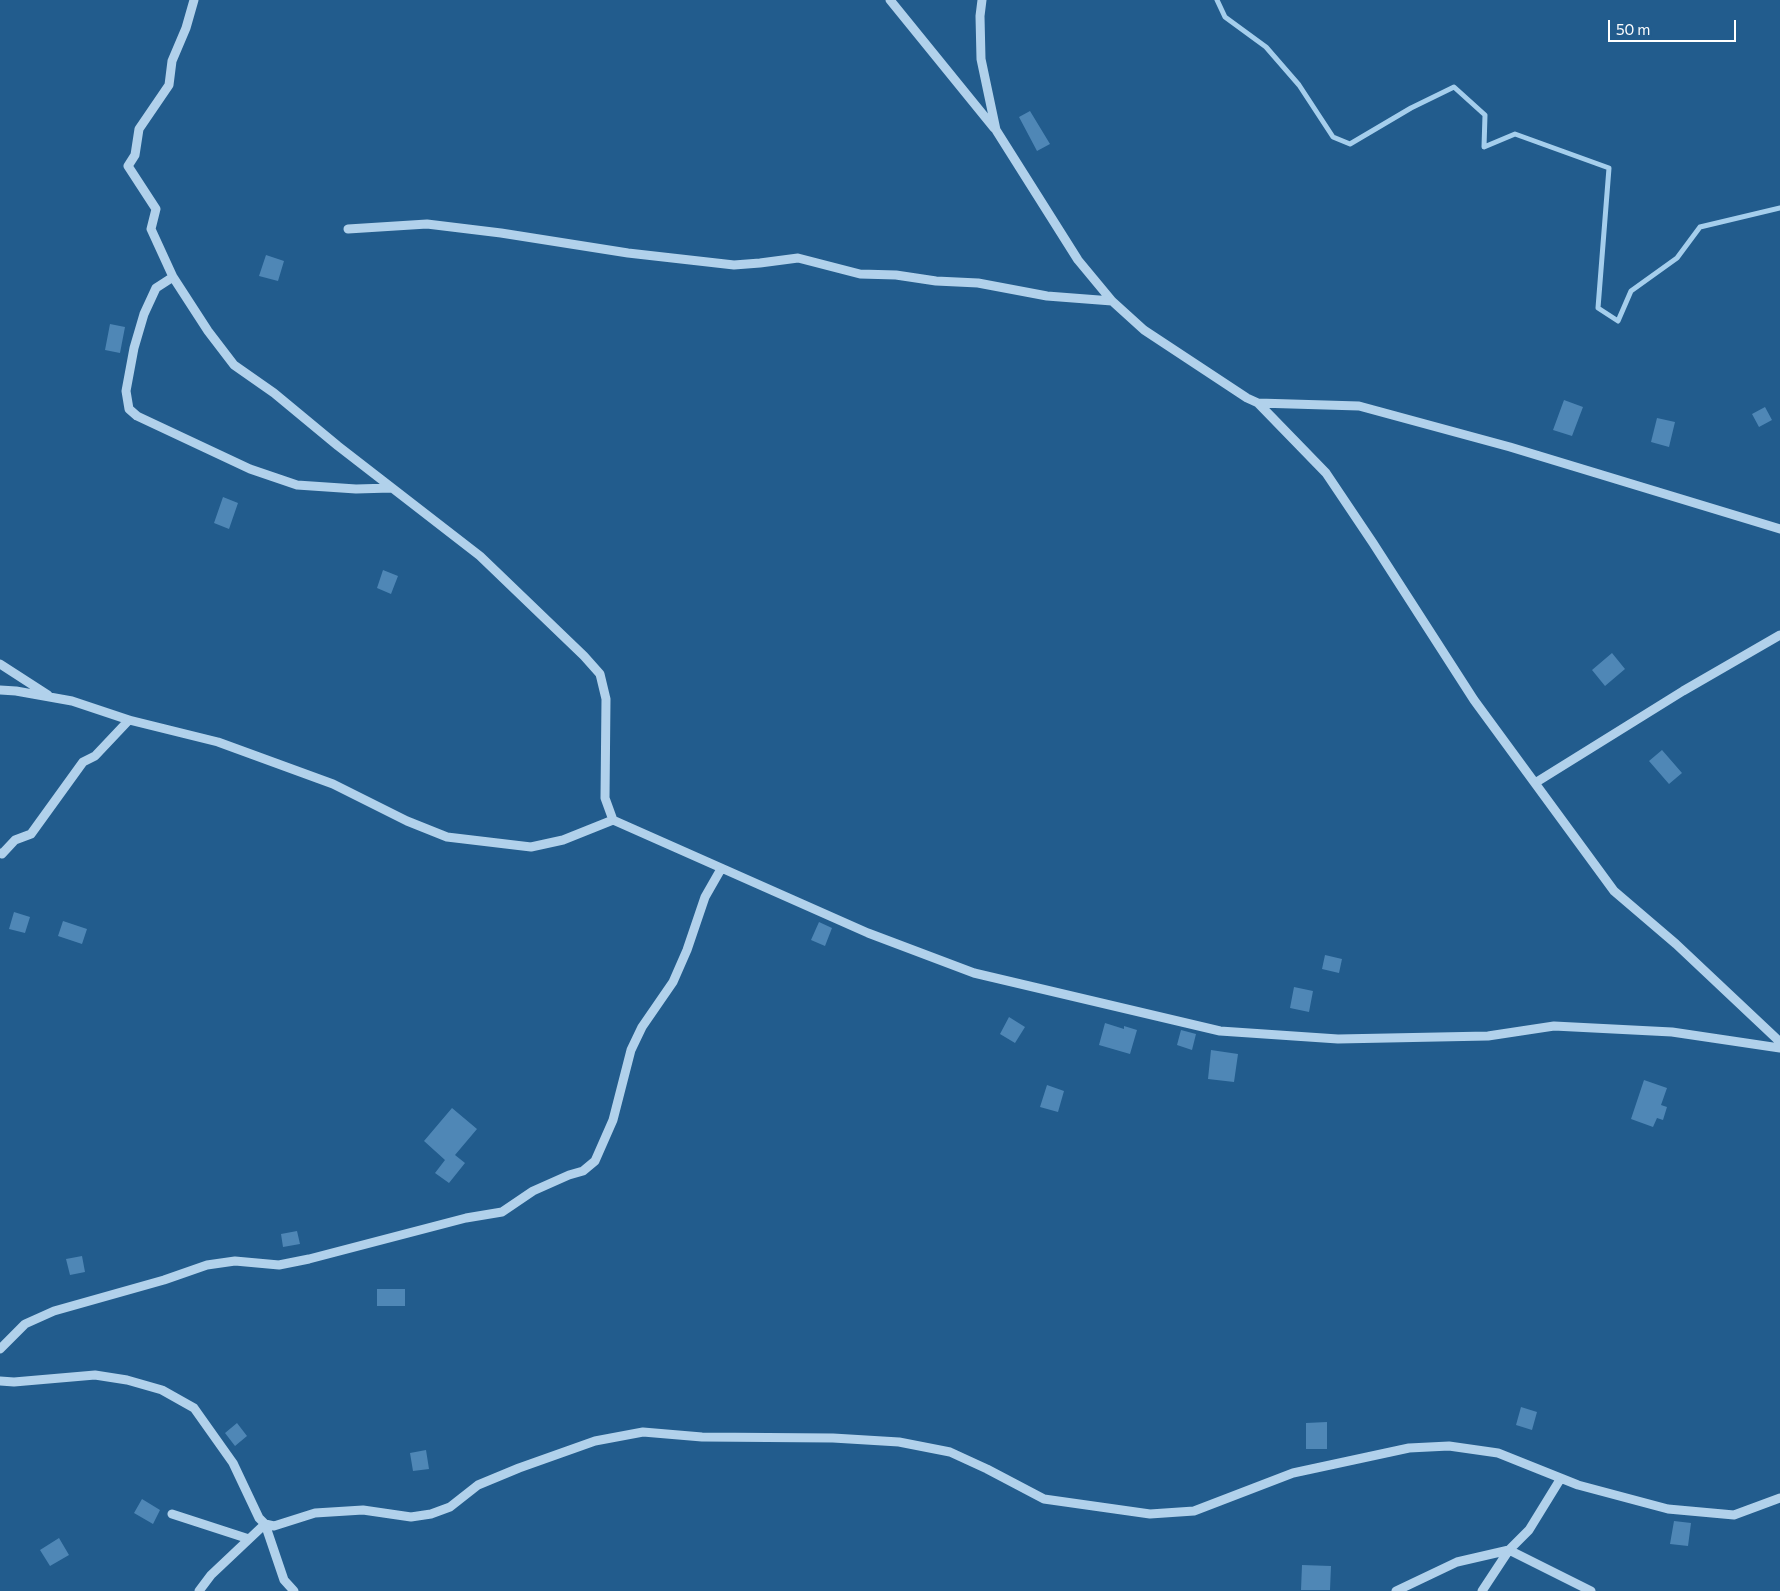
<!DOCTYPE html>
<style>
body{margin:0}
#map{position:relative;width:1780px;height:1591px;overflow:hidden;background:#225c8d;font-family:Commissioner,sans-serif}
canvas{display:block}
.scale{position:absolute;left:1608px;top:20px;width:128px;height:22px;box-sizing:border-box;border:2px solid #fff;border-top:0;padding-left:6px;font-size:15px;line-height:18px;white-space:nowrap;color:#fff;-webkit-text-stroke:4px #225c8d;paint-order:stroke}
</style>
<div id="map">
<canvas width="1780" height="1591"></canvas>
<div class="scale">50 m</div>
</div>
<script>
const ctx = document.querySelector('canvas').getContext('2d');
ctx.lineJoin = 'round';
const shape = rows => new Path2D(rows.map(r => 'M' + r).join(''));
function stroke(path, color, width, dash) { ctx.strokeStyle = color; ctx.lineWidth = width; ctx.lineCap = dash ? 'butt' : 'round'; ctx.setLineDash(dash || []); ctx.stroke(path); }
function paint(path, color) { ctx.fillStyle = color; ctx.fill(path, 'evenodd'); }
stroke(shape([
 [1217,0,1225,17,1266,47,1299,85,1333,137,1350,144,1411,108,1454,87,1485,115,1484,147,1515,134,1609,168,1598,308,1618,321,1631,291,1677,258,1700,227,1780,208]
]), '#a5ceec', 5);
paint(shape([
 [1030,111,1050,144,1037,151,1019,117],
 [266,255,284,261,278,281,259,276],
 [110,324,125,327,120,353,105,350],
 [1564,400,1583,407,1572,436,1553,430],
 [1765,407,1772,420,1759,427,1752,414],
 [1657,418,1675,422,1669,447,1651,442],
 [223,497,238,503,229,529,214,523],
 [383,570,398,576,391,594,377,588],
 [1612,653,1625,669,1605,686,1592,670],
 [1662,750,1682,773,1669,784,1649,761],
 [14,912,30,917,25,933,9,929],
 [63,921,87,929,82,944,58,936],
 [819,922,832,928,825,946,811,940],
 [1325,955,1342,959,1339,973,1322,969],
 [1294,987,1313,991,1309,1012,1290,1008],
 [1009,1017,1025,1027,1015,1043,1000,1034],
 [1105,1023,1124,1029,1124,1026,1137,1030,1130,1054,1099,1045],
 [1181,1030,1196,1034,1192,1050,1177,1045],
 [1211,1050,1238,1054,1234,1082,1208,1079],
 [1644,1080,1667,1088,1661,1105,1667,1107,1663,1120,1657,1118,1653,1127,1631,1119],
 [1047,1085,1064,1091,1058,1112,1040,1107],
 [452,1108,477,1129,455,1155,465,1163,449,1183,435,1173,445,1160,424,1141],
 [297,1231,300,1244,283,1247,281,1234],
 [82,1256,85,1272,70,1275,66,1259],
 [377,1289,405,1289,405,1306,377,1306],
 [1521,1407,1537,1412,1532,1430,1516,1425],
 [1327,1422,1327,1449,1306,1449,1306,1423],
 [237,1423,247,1436,235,1446,225,1433],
 [426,1450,429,1469,413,1471,410,1453],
 [142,1499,160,1510,153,1524,134,1513],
 [1674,1521,1691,1523,1688,1546,1670,1544],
 [59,1538,69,1555,50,1566,40,1550],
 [1302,1565,1331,1566,1330,1590,1301,1590]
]), '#4f87b6');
stroke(shape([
 [194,0,186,28,172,61,169,85,139,129,135,155,128,166,156,209,151,229,173,277,208,331,234,365,274,393,338,446,480,556,584,656,600,674,606,699,605,798,613,820],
 [890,0,994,128],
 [982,0,980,16,981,59,996,130,1078,260,1112,301,1144,330,1247,398,1258,403,1326,473,1373,543,1474,700,1614,891,1676,944,1780,1042],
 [348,229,427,224,501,233,628,253,734,265,760,263,798,258,860,274,896,275,936,281,978,283,1047,296,1112,301],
 [173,277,156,288,144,314,134,348,126,391,129,409,137,416,250,469,297,485,356,489,391,488],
 [1258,403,1359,406,1510,447,1780,529],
 [0,664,48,695],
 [0,690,16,691,72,701,129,720,218,742,333,784,407,821,447,837,531,847,563,840,613,820,868,933,974,973,1220,1031,1338,1039,1488,1036,1554,1026,1672,1032,1780,1048],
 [1535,783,1683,691,1780,635],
 [0,853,2,854,15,840,31,834,83,762,95,756,129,720],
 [0,1349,25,1324,54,1311,164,1280,207,1265,235,1261,279,1265,309,1259,466,1218,502,1212,533,1191,569,1175,583,1171,595,1161,613,1120,631,1050,642,1027,673,982,687,950,705,897,721,869],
 [0,1381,14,1382,95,1375,127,1380,162,1390,194,1408,233,1463,259,1518,265,1524,274,1526,315,1513,363,1510,411,1517,431,1514,450,1507,478,1485,519,1468,595,1441,643,1432,702,1437,833,1438,899,1442,950,1452,987,1469,1044,1499,1150,1514,1194,1511,1293,1473,1409,1448,1449,1446,1498,1453,1578,1485,1668,1509,1734,1515,1780,1498],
 [172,1514,249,1539],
 [199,1591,211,1575,265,1524,284,1580,294,1591],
 [1396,1591,1457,1562,1509,1550,1591,1591],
 [1482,1591,1509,1550,1529,1530,1561,1478]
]), '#b1d1eb', 9);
</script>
